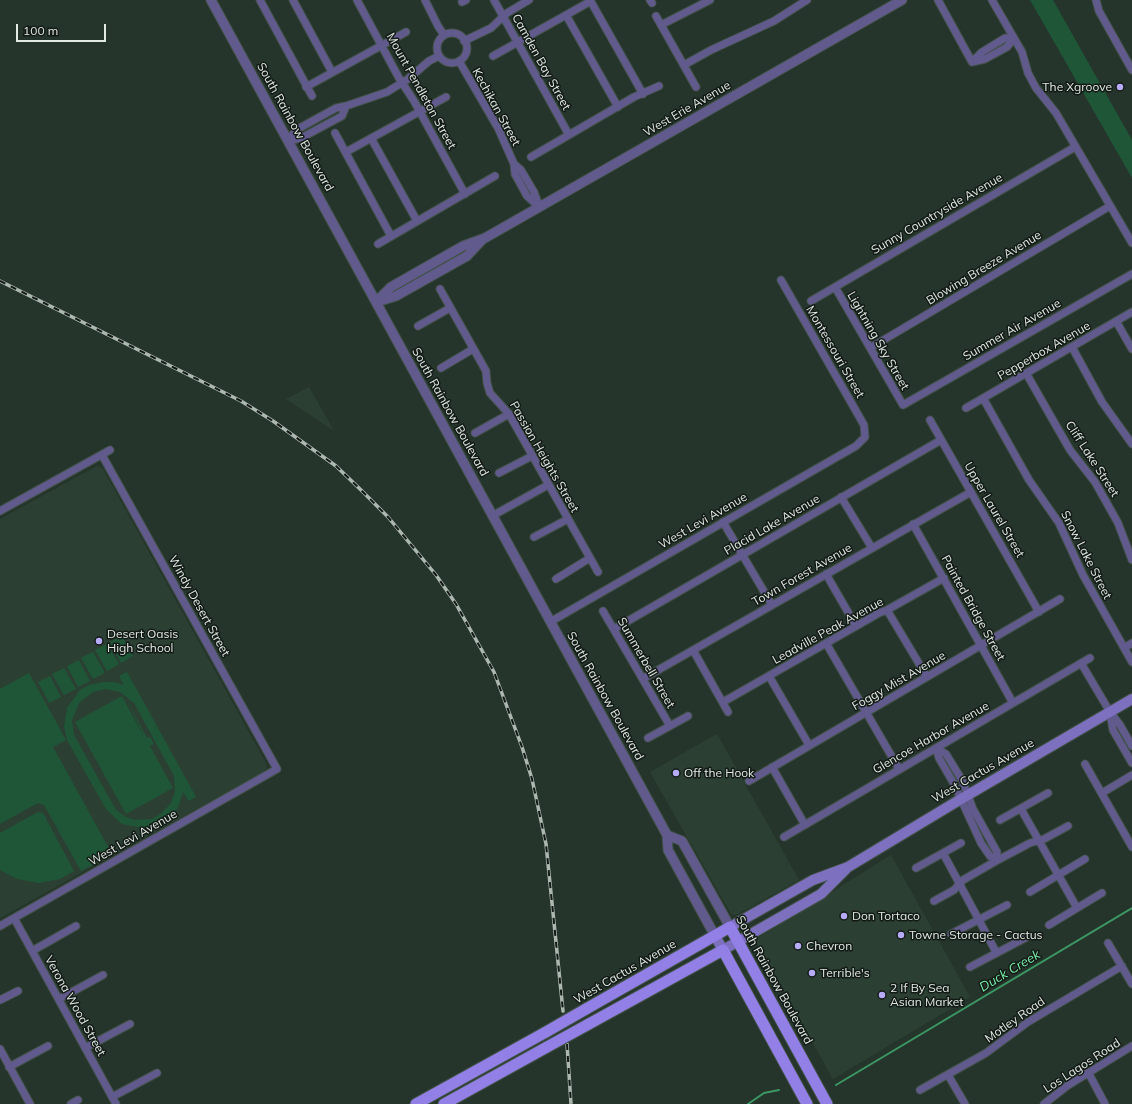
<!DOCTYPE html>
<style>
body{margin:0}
#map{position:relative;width:1132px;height:1104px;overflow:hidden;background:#25352b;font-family:Mulish,sans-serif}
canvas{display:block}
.scale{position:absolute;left:16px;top:24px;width:90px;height:18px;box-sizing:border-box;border:2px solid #e1ebe4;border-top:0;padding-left:5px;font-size:12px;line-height:14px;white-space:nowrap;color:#e1ebe4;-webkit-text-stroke:3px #131a16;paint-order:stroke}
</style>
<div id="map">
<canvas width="1132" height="1104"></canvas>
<div class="scale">100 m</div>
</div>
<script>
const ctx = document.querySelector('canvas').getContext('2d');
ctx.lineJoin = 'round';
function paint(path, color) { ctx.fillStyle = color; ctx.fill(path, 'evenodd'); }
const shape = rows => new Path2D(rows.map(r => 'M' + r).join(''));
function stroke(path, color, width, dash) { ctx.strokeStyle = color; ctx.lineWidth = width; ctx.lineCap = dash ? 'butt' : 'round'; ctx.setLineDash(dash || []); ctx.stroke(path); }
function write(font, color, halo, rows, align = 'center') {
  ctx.font = font + ' Mulish,sans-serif'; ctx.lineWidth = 3; ctx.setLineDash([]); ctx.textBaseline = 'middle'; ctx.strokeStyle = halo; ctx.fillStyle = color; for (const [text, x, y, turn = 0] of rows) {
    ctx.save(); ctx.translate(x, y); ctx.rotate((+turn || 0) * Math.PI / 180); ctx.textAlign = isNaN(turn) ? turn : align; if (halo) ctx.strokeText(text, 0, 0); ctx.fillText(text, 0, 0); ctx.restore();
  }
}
paint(shape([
 [309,387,334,431,286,399],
 [99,466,103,469,266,763,267,768,263,772,0,918,0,519,95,467],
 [717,734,799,880,736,915,731,914,650,772],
 [891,855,970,997,833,1079,755,940]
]), '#2b4033');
paint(shape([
 [1030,0,1053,0,1132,140,1132,178],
 [122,636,133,656,121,663,110,642],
 [107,644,119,664,107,671,95,650],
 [93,652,105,673,93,679,81,658],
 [79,660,90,681,78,687,67,666],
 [64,668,76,689,64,695,52,674],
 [127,672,196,797,189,801,183,792,178,808,169,818,158,825,143,828,122,824,106,809,67,740,64,726,67,708,80,690,89,685,103,682,115,682,124,685,119,676],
 [106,689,120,692,134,703,174,776,175,791,171,803,161,814,152,819,135,820,126,817,116,810,74,735,72,720,79,703,93,692],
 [29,673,66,740,53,747,112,854,81,871,44,805,38,803,0,824,0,689],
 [50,676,61,697,49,703,38,682],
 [122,696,145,739,128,702,147,738,150,737,154,744,150,746,173,788,126,814,75,722],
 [38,812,43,813,74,871,60,879,39,883,17,879,0,870,0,833]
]), '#1f5638');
stroke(shape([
 [836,1085,1132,908],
 [748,1104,764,1093,779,1090]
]), '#3c9765', 2);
const minor = shape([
 [260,0,312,96],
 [293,0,332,72],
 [357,0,399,78,414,101,465,194],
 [425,0,438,26,444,35],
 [494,0,569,135],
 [590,0,643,94],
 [650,0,652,3],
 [938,0,972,62],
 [992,0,1022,52,1028,73,1036,88,1056,113,1132,243],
 [1096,0,1099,11,1132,70],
 [462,2,466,0],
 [566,15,618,107],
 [656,16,696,87],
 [661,25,710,0],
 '437 48a15 15 0 1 1 30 0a15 15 0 1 1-30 0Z',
 [464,41,491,28,507,13,529,0],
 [493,56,591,1],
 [459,61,498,128,514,164,515,174,527,196,539,207],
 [972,62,985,59,1007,47,1014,38],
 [972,62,982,52,1005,38,1014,38],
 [684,65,711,50,774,21,807,0],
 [306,87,406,32],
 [335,133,391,236],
 [371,138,417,221],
 [288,141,296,130,336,108,346,106,387,92,408,79,429,61,439,56],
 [288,141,301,138,342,116,346,106],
 [346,152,446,97],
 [531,157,634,97,659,86],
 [514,164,521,170,534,192,539,206],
 [378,244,495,176],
 [835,287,903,405,1132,274],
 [440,289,486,371,487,383,490,393,509,414,598,572],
 [811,301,1075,147],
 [1116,321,1132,349],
 [418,326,450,308],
 [1072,347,1102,402,1132,444],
 [870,348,1110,206],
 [441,368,473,349],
 [1026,373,1070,450,1095,482,1118,523,1132,560],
 [983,398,1029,480,1059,523,1083,575,1132,662],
 [966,408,1132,312],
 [930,420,1039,612],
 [475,433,509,414],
 [499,473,532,456],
 [841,497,872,548],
 [0,511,110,450],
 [492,516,548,485],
 [723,522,772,605],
 [913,524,1013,703],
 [534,537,568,519],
 [826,574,856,626],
 [556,579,590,558],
 [887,610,927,677],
 [603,611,670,726],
 [550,622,856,446,865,437,864,425,781,280],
 [614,629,941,440],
 [826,643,899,769],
 [1124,648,1132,643],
 [693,650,728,712],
 [1081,663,1110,712,1120,725,1132,746],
 [769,676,809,745],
 [644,678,971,492],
 [723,702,879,613,887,610,944,578],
 [1110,713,1113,730,1132,763],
 [648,738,688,716],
 [936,748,946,754,962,780,973,809,997,852,996,861],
 [936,748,939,758,954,784,981,843,990,856,996,861],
 [1085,764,1132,847],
 [772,767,805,825],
 [749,781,1060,599],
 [1102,793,1132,775],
 [1021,809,1077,908],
 [1000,820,1048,793],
 [784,837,1090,658],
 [943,853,996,952],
 [916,868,961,843],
 [1030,892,1085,859],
 [934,901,954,890,963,880,996,861,1030,843,1044,839,1068,826],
 [14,918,116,1104],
 [1049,925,1102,893],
 [0,926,277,769,102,455],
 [951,934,1007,905],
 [1108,943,1132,984],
 [32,951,76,926],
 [970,967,1029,936],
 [59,999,103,975],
 [0,1000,18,991],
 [85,1048,130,1024],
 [0,1049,30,1104],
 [9,1067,48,1046],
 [1088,1072,1105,1104],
 [948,1075,965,1104],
 [920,1090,986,1053,1028,1022,1122,966],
 [112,1097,157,1073],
 [71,1104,78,1100],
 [1044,1104,1067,1086,1132,1046]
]);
const tertiary = shape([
 [211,0,667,835,668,850,715,936],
 [376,302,391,287,463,246,485,238,902,0],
 [377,302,396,296,467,256,482,240],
 [667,835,682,841,730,927]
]);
const secondary = shape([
 [730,927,813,880,848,867,961,799,1132,699],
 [715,936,723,950,821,894,846,869]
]);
const primary = shape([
 [586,1009,730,927,827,1104],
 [587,1025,723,950,807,1104],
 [416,1104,546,1032],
 [444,1104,547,1047]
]);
stroke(minor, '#435249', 9);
stroke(tertiary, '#435249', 11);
stroke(secondary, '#435249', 12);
stroke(primary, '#435249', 13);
stroke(minor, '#615a8c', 7);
stroke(tertiary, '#615a8c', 9);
stroke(secondary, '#7d70bf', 10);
stroke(primary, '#9280e7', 11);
const rail = shape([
 [0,281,241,401,273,421,336,466,361,490,388,517,436,575,456,604,494,672,522,747,532,779,546,844,563,1011],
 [567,1044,571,1104]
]);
stroke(rail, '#acb8b0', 3.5);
stroke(rail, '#131a16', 2, [6]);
const primaryBridge = shape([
 [546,1032,586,1009],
 [547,1047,587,1025]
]);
stroke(primaryBridge, '#435249', 13, []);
stroke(primaryBridge, '#9280e7', 11);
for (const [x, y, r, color] of [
 [1120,87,4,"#b6acf8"],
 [99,641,4,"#b6acf8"],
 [676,773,4,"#b6acf8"],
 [844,916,4,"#b6acf8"],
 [901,935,4,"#b6acf8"],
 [798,946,4,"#b6acf8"],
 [812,973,4,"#b6acf8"],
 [882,995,4,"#b6acf8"]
]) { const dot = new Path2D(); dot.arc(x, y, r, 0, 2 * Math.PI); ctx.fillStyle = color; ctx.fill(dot); stroke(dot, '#131a16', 1.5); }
write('12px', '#e1ebe4', '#131a16', [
 ["Camden Bay Street",541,62,61],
 ["Mount Pendleton Street",421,91,61],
 ["Kechikan Street",496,107,61],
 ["West Erie Avenue",687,109,-30],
 ["South Rainbow Boulevard",295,127,61],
 ["Sunny Countryside Avenue",937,214,-30],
 ["Blowing Breeze Avenue",984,268,-31],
 ["Summer Air Avenue",1012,330,-30],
 ["Lightning Sky Street",878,341,60],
 ["Pepperbox Avenue",1044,351,-30],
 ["Montessouri Street",835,352,60],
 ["South Rainbow Boulevard",450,412,61],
 ["Passion Heights Street",544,457,60],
 ["Cliff Lake Street",1092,459,57],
 ["Upper Laurel Street",994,510,60],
 ["West Levi Avenue",703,521,-30],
 ["Placid Lake Avenue",772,525,-30],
 ["Snow Lake Street",1086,555,63],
 ["Town Forest Avenue",802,575,-30],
 ["Windy Desert Street",199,606,61],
 ["Painted Bridge Street",973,608,61],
 ["Leadville Peak Avenue",828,631,-29],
 ["Summerbell Street",646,663,60],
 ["Foggy Mist Avenue",899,681,-30],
 ["South Rainbow Boulevard",605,696,61],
 ["Glencoe Harbor Avenue",931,738,-30],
 ["West Cactus Avenue",983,771,-30],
 ["West Levi Avenue",133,838,-30],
 ["West Cactus Avenue",625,972,-30],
 ["South Rainbow Boulevard",774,980,61],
 ["Verona Wood Street",75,1006,61],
 ["Motley Road",1015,1020,-35],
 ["Los Lagos Road",1082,1066,-33]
]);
write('12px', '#e1ebe4', '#131a16', [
 ["The Xgroove",1112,87,"right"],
 ["Desert Oasis",107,634],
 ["High School",107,648],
 ["Off the Hook",684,773],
 ["Don Tortaco",852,916],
 ["Towne Storage - Cactus",909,935],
 ["Chevron",806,946],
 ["Terrible's",820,973],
 ["2 If By Sea",890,988],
 ["Asian Market",890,1002]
], 'left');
write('italic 13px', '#7bf3ae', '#131a16', [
 ["Duck Creek",1010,971,-31]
]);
</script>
